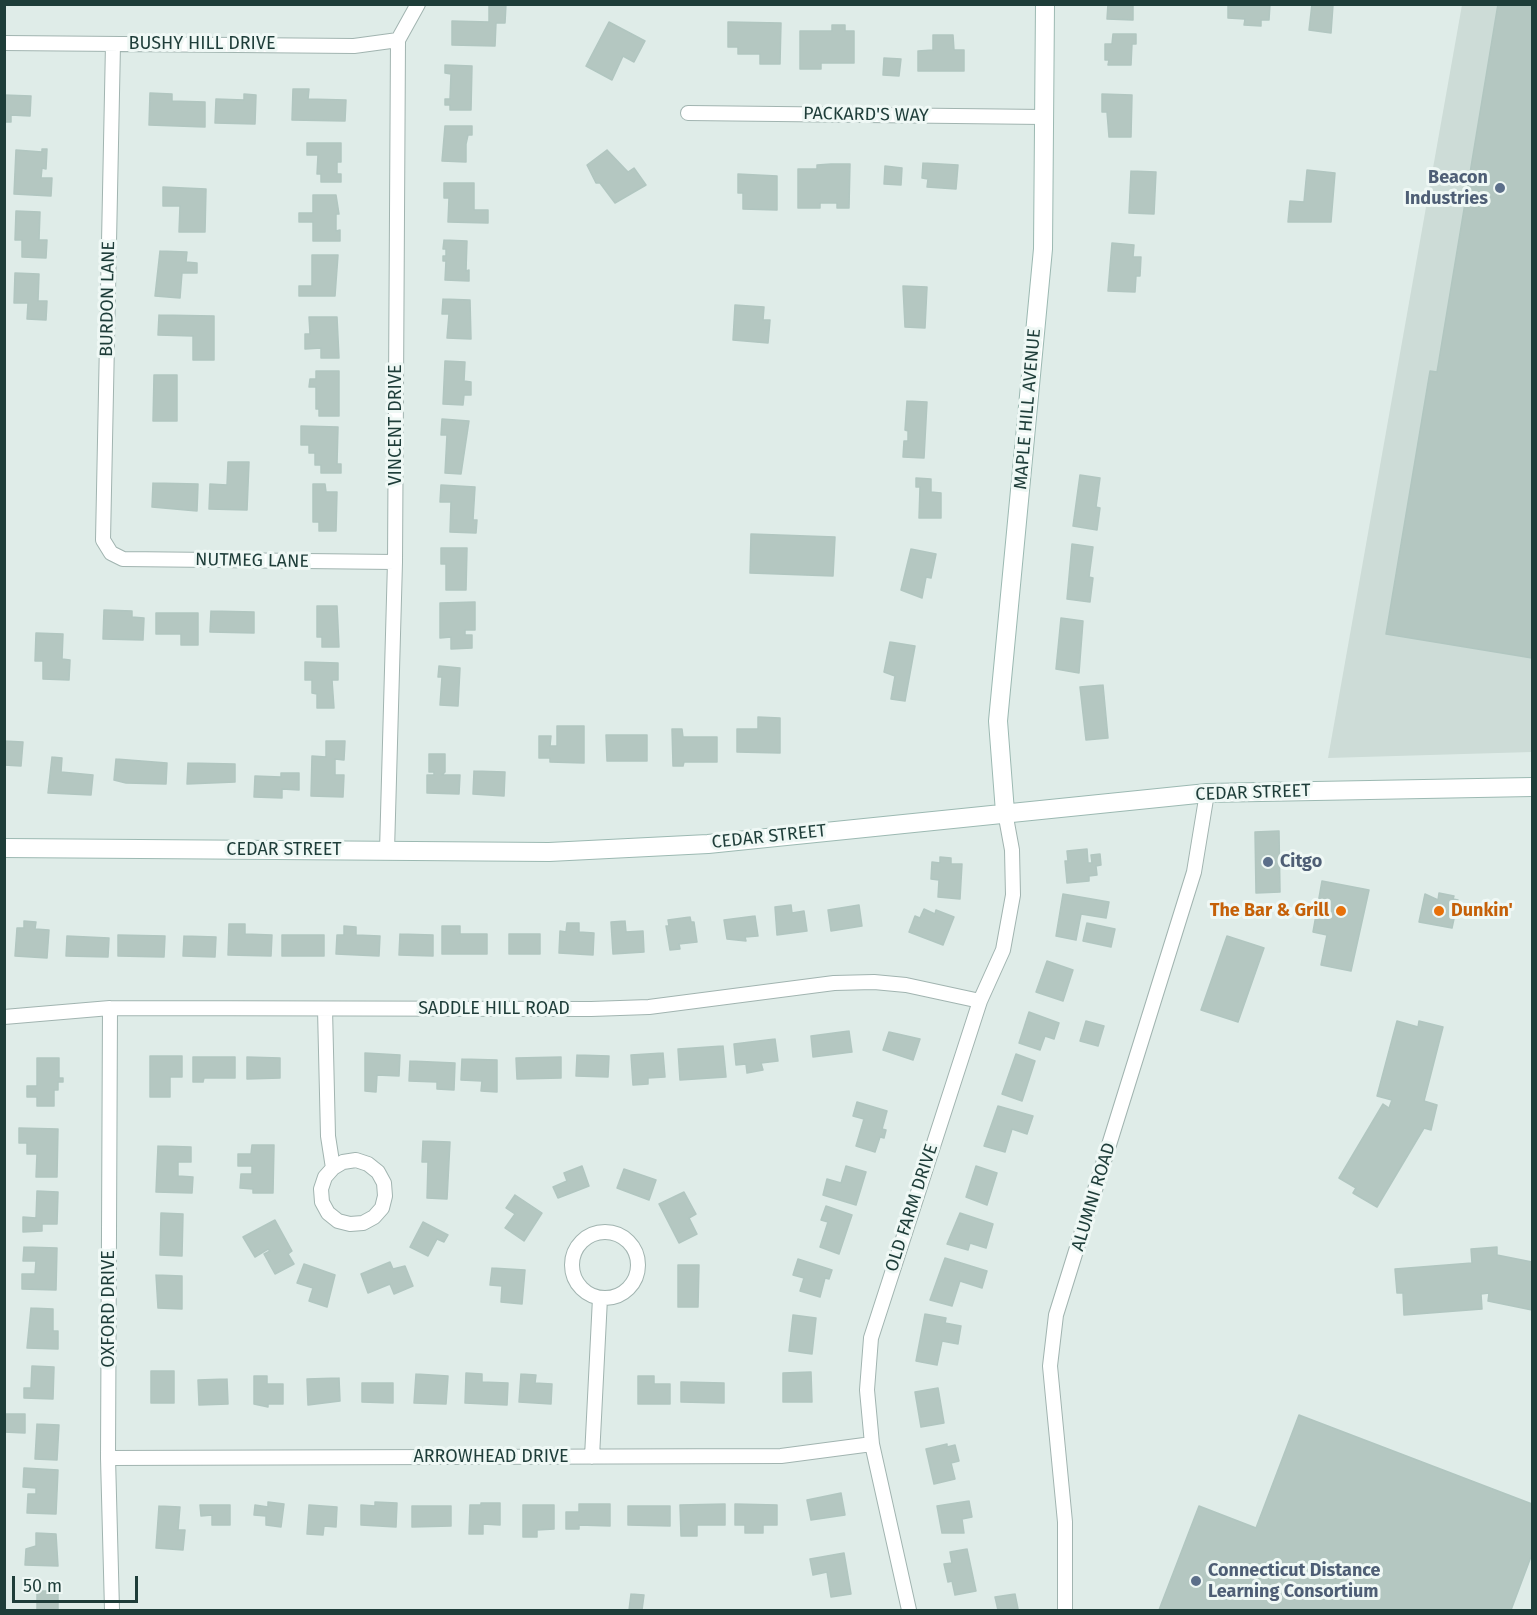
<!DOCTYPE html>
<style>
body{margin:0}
#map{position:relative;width:1537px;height:1615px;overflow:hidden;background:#dfece8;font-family:"Fira Sans",sans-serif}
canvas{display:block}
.frame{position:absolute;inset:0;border:6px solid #1e3d39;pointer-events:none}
.scale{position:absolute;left:12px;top:1576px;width:126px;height:27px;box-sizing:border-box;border:3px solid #1e3d39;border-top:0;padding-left:8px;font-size:18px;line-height:21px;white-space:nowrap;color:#1e3d39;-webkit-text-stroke:4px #eff8f5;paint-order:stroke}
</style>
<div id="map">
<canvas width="1537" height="1615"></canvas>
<div class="frame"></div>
<div class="scale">50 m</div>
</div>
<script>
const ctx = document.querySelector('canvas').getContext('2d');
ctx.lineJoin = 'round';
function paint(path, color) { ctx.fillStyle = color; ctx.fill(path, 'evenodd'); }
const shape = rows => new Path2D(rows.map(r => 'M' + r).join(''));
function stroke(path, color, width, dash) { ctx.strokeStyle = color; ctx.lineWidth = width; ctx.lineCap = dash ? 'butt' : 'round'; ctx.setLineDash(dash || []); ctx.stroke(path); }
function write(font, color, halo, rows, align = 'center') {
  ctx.font = font + ' "Fira Sans",sans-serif'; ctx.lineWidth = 6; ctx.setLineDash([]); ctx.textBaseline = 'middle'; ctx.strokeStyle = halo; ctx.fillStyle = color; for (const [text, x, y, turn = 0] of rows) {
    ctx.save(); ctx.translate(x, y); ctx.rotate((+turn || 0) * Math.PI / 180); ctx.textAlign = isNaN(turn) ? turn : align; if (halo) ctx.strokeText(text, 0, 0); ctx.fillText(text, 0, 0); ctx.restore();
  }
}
paint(shape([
 [1462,5,1532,5,1532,752,1328,758]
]), '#cddcd7');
const building = shape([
 [489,4,506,4,505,23,496,23,495,46,452,45,452,21,489,22,489,4],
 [1108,4,1133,4,1133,20,1107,19,1108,4],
 [1228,4,1270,4,1269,20,1261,20,1261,26,1244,25,1245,19,1228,18,1228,4],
 [1312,4,1333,5,1331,33,1309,30,1312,4],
 [1498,4,1532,4,1532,658,1386,634,1430,371,1437,372,1498,4],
 [609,22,645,41,634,62,623,56,612,80,586,66,609,22],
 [728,22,781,23,780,64,760,64,760,54,738,54,738,47,728,47,728,22],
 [832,25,845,25,845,31,854,31,854,63,821,63,821,69,800,69,800,31,832,31,832,25],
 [1113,34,1136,34,1136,44,1132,44,1131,65,1108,65,1109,60,1105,60,1105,44,1112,44,1113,34],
 [933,35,953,35,954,50,964,50,964,71,918,71,918,51,933,50,933,35],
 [884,58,901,59,899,76,883,75,884,58],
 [445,65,472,66,471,110,450,110,450,105,445,105,445,99,450,99,451,74,445,73,445,65],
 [293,89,309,89,308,99,346,100,345,121,292,120,293,89],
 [150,93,172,94,172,101,205,102,205,127,149,125,150,93],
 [244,94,256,95,255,124,215,123,216,99,244,100,244,94],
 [1102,94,1132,95,1131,137,1109,137,1107,112,1102,112,1102,94],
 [4,95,31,96,30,116,11,115,11,122,4,122,4,95],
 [445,126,472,126,472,135,468,135,466,144,466,162,442,161,445,126],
 [307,143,341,143,341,162,337,162,337,174,341,174,341,182,321,182,321,174,317,174,318,155,307,155,307,143],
 [42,149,47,149,46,169,42,168,41,178,52,178,51,196,14,194,16,150,42,152,42,149],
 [607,150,628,172,634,168,646,185,615,203,600,183,596,183,587,165,607,150],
 [923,163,958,165,956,189,927,187,928,179,922,178,923,163],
 [831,164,850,164,849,208,837,208,837,203,820,203,820,208,798,208,798,169,817,169,817,165,831,164],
 [885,166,902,168,901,185,884,184,885,166],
 [1307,170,1335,173,1331,222,1288,222,1290,201,1304,202,1307,170],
 [1131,171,1156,172,1154,214,1129,213,1131,171],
 [738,174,777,176,777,210,743,209,743,193,738,193,738,174],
 [444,183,474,183,474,210,488,210,488,223,448,222,449,198,444,198,444,183],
 [163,187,206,189,205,232,179,232,180,206,163,206,163,187],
 [313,195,336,195,339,214,336,214,336,231,340,230,340,241,313,241,313,222,299,222,299,213,313,213,313,195],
 [16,211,40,212,39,240,47,240,46,258,22,257,22,240,15,240,16,211],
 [444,240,467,241,466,271,469,270,469,281,445,280,446,261,443,261,443,256,446,256,446,249,443,249,444,240],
 [1112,243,1134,245,1133,257,1141,257,1140,276,1136,276,1135,292,1108,291,1112,243],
 [160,251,187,252,186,262,197,263,197,273,182,273,180,298,155,296,160,251],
 [312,255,338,255,335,296,299,296,299,286,312,286,312,255],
 [15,273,39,274,38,301,47,301,46,320,27,319,28,303,14,303,15,273],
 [903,286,927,287,925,328,905,327,903,286],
 [443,299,470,300,471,339,447,338,449,314,442,314,443,299],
 [735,305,764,307,763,320,770,320,768,343,733,340,735,305],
 [159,315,214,316,214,360,193,360,193,336,158,335,159,315],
 [309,317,337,317,339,358,321,358,321,348,305,349,305,334,310,334,309,317],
 [445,361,465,362,464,381,471,382,471,395,464,395,463,405,443,404,445,361],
 [316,371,339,371,339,416,319,416,319,409,316,409,316,387,309,387,310,379,316,379,316,371],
 [154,375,177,375,177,421,153,421,154,375],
 [907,401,927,402,924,458,903,457,904,441,908,441,908,431,905,430,907,401],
 [442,419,469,421,461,474,445,473,447,435,441,435,442,419],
 [301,426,338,427,337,464,341,464,341,473,321,473,321,465,315,465,315,453,309,453,309,445,301,445,301,426],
 [228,462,249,462,247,510,209,509,210,484,227,485,228,462],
 [1080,475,1100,478,1096,507,1100,508,1097,530,1073,526,1080,475],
 [916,478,931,479,931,492,941,493,941,518,919,518,920,487,916,487,916,478],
 [153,483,198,484,197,511,152,507,153,483],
 [313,484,325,484,326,492,337,492,336,531,319,531,319,522,313,522,313,484],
 [441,485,475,487,473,520,477,520,476,533,450,532,451,502,440,502,441,485],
 [751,534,835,537,833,576,750,573,751,534],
 [1072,544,1093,547,1089,577,1093,578,1090,602,1067,599,1072,544],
 [441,548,467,548,466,590,446,590,446,564,441,564,441,548],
 [911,549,936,554,931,578,926,577,922,598,901,590,911,549],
 [475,602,475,630,465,630,465,635,472,635,472,648,451,649,451,637,440,638,440,603,475,602],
 [317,606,337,606,339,647,322,647,322,637,317,637,317,606],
 [104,610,132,611,132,617,144,618,143,640,103,639,104,610],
 [211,611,254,612,254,633,210,632,211,611],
 [156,613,198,613,198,645,181,645,181,634,156,634,156,613],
 [1061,618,1083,621,1079,673,1056,669,1061,618],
 [36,633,63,634,62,659,70,660,69,680,43,679,43,661,35,661,36,633],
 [890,642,915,646,905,701,891,699,895,676,884,672,890,642],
 [305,662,338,663,338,680,332,680,334,708,317,708,317,694,312,693,312,680,305,680,305,662],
 [439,666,460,668,458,706,440,705,442,677,438,677,439,666],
 [1103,685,1108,738,1086,740,1080,687,1103,685],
 [758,717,780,718,780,753,737,752,737,729,758,729,758,717],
 [557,726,584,726,584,763,550,762,550,758,539,758,539,736,551,736,550,746,557,746,557,726],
 [672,729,682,729,683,737,717,737,717,762,684,762,683,766,673,766,672,729],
 [606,735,647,735,647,761,607,761,606,735],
 [4,741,23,742,21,766,4,765,4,741],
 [326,741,345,741,344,760,335,759,335,775,344,775,343,797,311,796,312,756,326,757,326,741],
 [429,754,445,754,445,772,442,775,460,775,459,794,427,793,427,775,434,775,434,772,429,772,429,754],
 [52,757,62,758,61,772,93,775,91,795,48,793,52,757],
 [116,759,167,763,166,784,126,783,114,780,116,759],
 [188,763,235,764,235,782,187,784,188,763],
 [474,771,505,772,504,796,473,794,474,771],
 [281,773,299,773,299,790,282,789,282,798,254,797,255,776,281,777,281,773],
 [1279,831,1280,892,1256,893,1255,832,1279,831],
 [1087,849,1088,863,1092,863,1091,855,1100,854,1101,865,1096,866,1097,875,1089,876,1089,881,1067,883,1065,861,1068,861,1067,851,1087,849],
 [940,857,951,858,951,864,962,864,960,899,938,897,939,880,931,879,932,862,940,863,940,857],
 [1322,881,1369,890,1351,971,1321,965,1327,935,1313,932,1322,881],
 [1439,893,1454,896,1453,899,1458,900,1452,928,1419,922,1425,894,1438,900,1439,893],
 [1063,894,1109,902,1106,918,1081,914,1076,940,1056,936,1063,894],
 [791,905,792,913,804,911,807,931,777,935,775,907,791,905],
 [859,905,862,926,831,931,828,910,859,905],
 [924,909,935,914,936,910,954,917,943,945,909,932,915,916,920,918,924,909],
 [755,916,758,936,745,937,746,941,727,939,724,920,755,916],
 [690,917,691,922,694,922,697,942,679,944,680,949,670,950,666,926,669,926,668,920,690,917],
 [24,921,36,922,35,929,49,930,47,958,15,956,17,928,24,928,24,921],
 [625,921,626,932,643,931,644,952,613,954,611,922,625,921],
 [567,923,579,923,579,932,594,933,593,955,559,953,560,931,566,932,567,923],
 [1087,923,1115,929,1111,947,1083,941,1087,923],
 [229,924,245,924,245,934,272,935,271,956,228,955,229,924],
 [344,926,356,927,356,935,380,936,379,956,336,954,337,935,344,935,344,926],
 [442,926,460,926,460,934,487,934,487,954,442,954,442,926],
 [400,934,433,935,433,956,399,955,400,934],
 [509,934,540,934,540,954,509,954,509,934],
 [118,935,165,936,164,957,118,956,118,935],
 [282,935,324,935,324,956,282,956,282,935],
 [67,936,109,938,108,957,66,956,67,936],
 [184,936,216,937,215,957,183,956,184,936],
 [1227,936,1264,948,1238,1022,1201,1010,1227,936],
 [1047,961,1073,970,1063,1001,1036,992,1047,961],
 [1029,1012,1059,1023,1054,1039,1045,1036,1040,1050,1019,1043,1029,1012],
 [1086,1021,1104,1026,1098,1046,1080,1041,1086,1021],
 [1397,1021,1418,1027,1419,1021,1443,1027,1424,1101,1437,1105,1431,1130,1424,1128,1377,1207,1353,1193,1356,1188,1339,1178,1383,1104,1389,1108,1392,1100,1377,1096,1397,1021],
 [849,1031,852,1052,813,1057,811,1036,849,1031],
 [889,1032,920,1039,913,1060,883,1050,889,1032],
 [775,1039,778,1061,761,1063,763,1070,747,1073,746,1064,736,1065,734,1044,775,1039],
 [723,1046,726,1077,680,1080,678,1049,723,1046],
 [365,1053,400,1055,399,1076,377,1075,376,1092,365,1091,365,1053],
 [663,1053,665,1077,648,1078,648,1084,633,1085,631,1055,663,1053],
 [1016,1054,1035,1061,1022,1101,1002,1094,1016,1054],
 [577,1055,609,1056,608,1077,576,1076,577,1055],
 [150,1056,182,1056,182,1077,170,1077,170,1097,150,1097,150,1056],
 [193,1057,235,1057,235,1078,204,1078,203,1082,193,1082,193,1057],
 [247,1057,280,1058,280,1078,247,1079,247,1057],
 [561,1057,561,1078,517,1079,516,1058,561,1057],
 [37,1058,59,1058,59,1078,63,1078,63,1082,58,1082,58,1090,54,1090,54,1106,37,1106,37,1097,27,1097,27,1086,37,1086,37,1058],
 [462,1059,497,1060,497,1092,481,1091,482,1081,461,1080,462,1059],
 [410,1061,455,1063,454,1090,437,1089,437,1082,409,1081,410,1061],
 [857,1102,887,1111,882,1129,886,1130,884,1138,880,1137,875,1152,856,1146,864,1119,853,1116,857,1102],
 [998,1106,1033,1116,1027,1134,1012,1129,1005,1152,984,1146,998,1106],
 [19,1128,58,1129,57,1177,36,1177,37,1154,27,1154,27,1143,19,1143,19,1128],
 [423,1141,450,1142,447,1199,427,1198,428,1162,422,1162,423,1141],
 [252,1145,274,1145,273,1193,253,1193,253,1189,240,1188,241,1174,252,1174,252,1166,238,1166,238,1154,251,1154,252,1145],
 [158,1146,191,1147,191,1162,178,1162,178,1176,193,1177,192,1193,156,1192,158,1146],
 [582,1166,589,1186,558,1198,553,1187,567,1181,564,1173,582,1166],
 [846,1166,866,1172,856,1205,823,1195,827,1179,841,1183,846,1166],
 [976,1166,997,1173,987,1205,966,1197,976,1166],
 [624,1169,656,1180,649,1200,617,1188,624,1169],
 [37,1191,58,1192,57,1224,42,1224,42,1231,23,1232,23,1217,36,1218,37,1191],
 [684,1192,696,1214,689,1218,697,1234,679,1243,659,1204,684,1192],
 [515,1195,542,1213,524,1241,505,1228,515,1214,506,1208,515,1195],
 [826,1206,852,1215,839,1254,820,1247,828,1222,821,1220,826,1206],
 [161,1213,183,1214,182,1256,160,1255,161,1213],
 [960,1213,993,1224,986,1248,970,1243,968,1250,947,1244,960,1213],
 [275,1220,292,1251,288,1254,294,1264,275,1274,264,1254,270,1251,268,1249,255,1257,243,1237,275,1220],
 [423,1222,448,1235,444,1242,437,1239,428,1256,410,1247,423,1222],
 [24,1247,57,1248,56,1290,22,1289,22,1274,35,1274,36,1261,23,1261,24,1247],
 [1497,1247,1497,1255,1532,1262,1532,1310,1488,1301,1489,1293,1481,1294,1482,1309,1404,1315,1403,1293,1397,1293,1395,1269,1472,1263,1471,1249,1497,1247],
 [945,1258,987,1271,982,1288,960,1281,952,1306,930,1300,945,1258],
 [798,1259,832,1270,829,1279,825,1278,820,1297,800,1291,804,1278,793,1275,798,1259],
 [390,1262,393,1269,405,1266,413,1286,394,1294,390,1284,368,1293,361,1274,390,1262],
 [304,1264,335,1275,327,1307,309,1301,313,1288,297,1283,304,1264],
 [678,1265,699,1265,698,1307,678,1307,678,1265],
 [492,1268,525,1270,522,1304,501,1302,502,1286,490,1285,492,1268],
 [156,1275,182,1276,182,1309,158,1308,156,1275],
 [31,1308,53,1309,53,1331,58,1331,58,1349,27,1348,31,1308],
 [925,1314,946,1318,945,1323,961,1326,958,1344,942,1341,937,1365,916,1361,925,1314],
 [793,1315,816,1318,812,1354,789,1351,793,1315],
 [32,1366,54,1367,53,1399,24,1398,24,1388,31,1388,32,1366],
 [151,1371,174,1371,174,1403,151,1403,151,1371],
 [811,1372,812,1402,783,1402,783,1373,811,1372],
 [466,1373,482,1374,482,1382,508,1383,507,1405,465,1403,466,1373],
 [416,1374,448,1376,446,1404,414,1403,416,1374],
 [521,1374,536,1375,535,1383,552,1384,551,1404,519,1402,521,1374],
 [254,1376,267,1376,267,1384,283,1384,283,1404,268,1404,268,1407,254,1404,254,1376],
 [638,1376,654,1376,654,1384,670,1384,670,1404,638,1404,638,1376],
 [339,1378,340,1401,308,1405,307,1379,339,1378],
 [227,1379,228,1404,199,1405,198,1380,227,1379],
 [681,1382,724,1383,724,1403,681,1402,681,1382],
 [362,1383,393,1383,393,1403,362,1402,362,1383],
 [938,1388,944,1423,921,1427,915,1392,938,1388],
 [4,1414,25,1414,25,1433,4,1432,4,1414],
 [1299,1415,1532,1504,1532,1554,1511,1610,1159,1610,1199,1506,1256,1528,1299,1415],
 [37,1424,59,1425,57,1460,35,1459,37,1424],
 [947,1444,947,1447,955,1445,959,1461,951,1463,955,1479,934,1484,926,1449,947,1444],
 [24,1468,58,1470,56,1514,27,1513,28,1494,36,1494,36,1488,23,1487,24,1468],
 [841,1493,845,1515,811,1520,807,1500,841,1493],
 [969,1501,972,1517,962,1519,964,1533,942,1533,937,1506,969,1501],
 [268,1502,284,1504,281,1527,266,1525,266,1516,254,1515,255,1505,268,1507,268,1502],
 [375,1502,397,1503,396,1527,361,1525,361,1505,375,1506,375,1502],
 [481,1503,500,1503,500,1525,483,1524,483,1534,469,1534,470,1505,481,1505,481,1503],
 [579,1504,610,1504,610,1526,579,1525,579,1529,566,1529,566,1512,579,1512,579,1504],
 [725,1504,725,1525,697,1525,697,1536,681,1536,680,1505,725,1504],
 [735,1504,777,1505,777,1525,763,1525,763,1533,745,1533,745,1525,735,1525,735,1504],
 [200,1505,230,1505,230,1525,212,1525,212,1515,201,1516,200,1505],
 [309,1505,337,1507,336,1527,324,1526,323,1535,307,1534,309,1505],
 [523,1505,554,1505,554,1529,537,1530,537,1537,523,1537,523,1505],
 [159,1506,180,1507,178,1530,185,1530,183,1550,156,1548,159,1506],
 [412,1506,451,1506,451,1526,412,1527,412,1506],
 [628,1506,670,1506,670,1526,628,1525,628,1506],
 [36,1533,56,1534,58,1566,25,1565,26,1549,36,1546,36,1533],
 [967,1549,976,1591,955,1595,952,1581,948,1582,944,1564,952,1563,950,1552,967,1549],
 [844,1553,851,1594,831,1597,827,1572,813,1575,810,1559,844,1553],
 [37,1591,58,1591,58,1610,37,1610,37,1591],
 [631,1594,644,1595,642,1610,629,1610,631,1594],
 [1015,1594,1018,1609,998,1610,995,1597,1015,1594]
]);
paint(building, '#b4c7c1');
stroke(building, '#b1c6c0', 1.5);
const street = shape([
 [4,43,354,46,398,40],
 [113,44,103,540,111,553,123,559,395,562],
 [688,113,1044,117],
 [387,851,395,562,398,40,418,4],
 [110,1008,108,1458,112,1610],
 [325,1009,328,1136,333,1168,325,1177,321,1189,322,1202,328,1213,338,1221,350,1224,363,1223,374,1217,382,1208,385,1196,384,1183,378,1172,368,1164,356,1160,343,1162,333,1168],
 [4,1017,110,1008,591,1009,649,1007,834,983,874,982,906,985,980,1001],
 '572 1265a33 33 0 1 1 66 0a33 33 0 1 1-66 0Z',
 [592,1457,600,1298],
 [108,1458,781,1456,872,1444],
 [909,1610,872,1444,867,1390,871,1338,980,1001,1003,950,1013,895,1012,850,1005,812],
 [1065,1610,1065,1522,1050,1366,1056,1315,1194,872,1207,793]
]);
const secondary = shape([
 [1005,812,998,721,1043,249,1045,4],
 [4,848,549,852,708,844,1207,793,1532,787]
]);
stroke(street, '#a1b4b0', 16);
stroke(secondary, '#9cb9b2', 20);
stroke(street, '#fff', 14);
stroke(secondary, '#fff', 18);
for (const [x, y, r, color] of [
 [1500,188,6,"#5c6f8a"],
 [1268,862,6,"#5c6f8a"],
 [1341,911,6,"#e8710a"],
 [1439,911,6,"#e8710a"],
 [1196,1581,6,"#5c6f8a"]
]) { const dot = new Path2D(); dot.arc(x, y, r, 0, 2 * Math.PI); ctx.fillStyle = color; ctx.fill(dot); stroke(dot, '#eff8f5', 2); }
write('18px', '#1e3d39', '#eff8f5', [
 ["BUSHY HILL DRIVE",202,44],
 ["PACKARD'S WAY",866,115,1],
 ["BURDON LANE",108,299,-89],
 ["MAPLE HILL AVENUE",1028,409,-85],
 ["VINCENT DRIVE",396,425,-90],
 ["NUTMEG LANE",252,561,1],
 ["CEDAR STREET",1253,793,-2],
 ["CEDAR STREET",769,837,-6],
 ["CEDAR STREET",284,850],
 ["SADDLE HILL ROAD",494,1009],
 ["ALUMNI ROAD",1094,1197,-73],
 ["OLD FARM DRIVE",912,1208,-72],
 ["OXFORD DRIVE",109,1309,-90],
 ["ARROWHEAD DRIVE",491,1457]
]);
write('bold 18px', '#4e5e75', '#eff8f5', [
 ["Beacon",1488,178,"right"],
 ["Industries",1488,199,"right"],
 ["Citgo",1280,862],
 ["Connecticut Distance",1208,1571],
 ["Learning Consortium",1208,1592]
], 'left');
write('bold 18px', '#c56008', '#eff8f5', [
 ["The Bar & Grill",1329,911],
 ["Dunkin'",1451,911,"left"]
], 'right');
</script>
